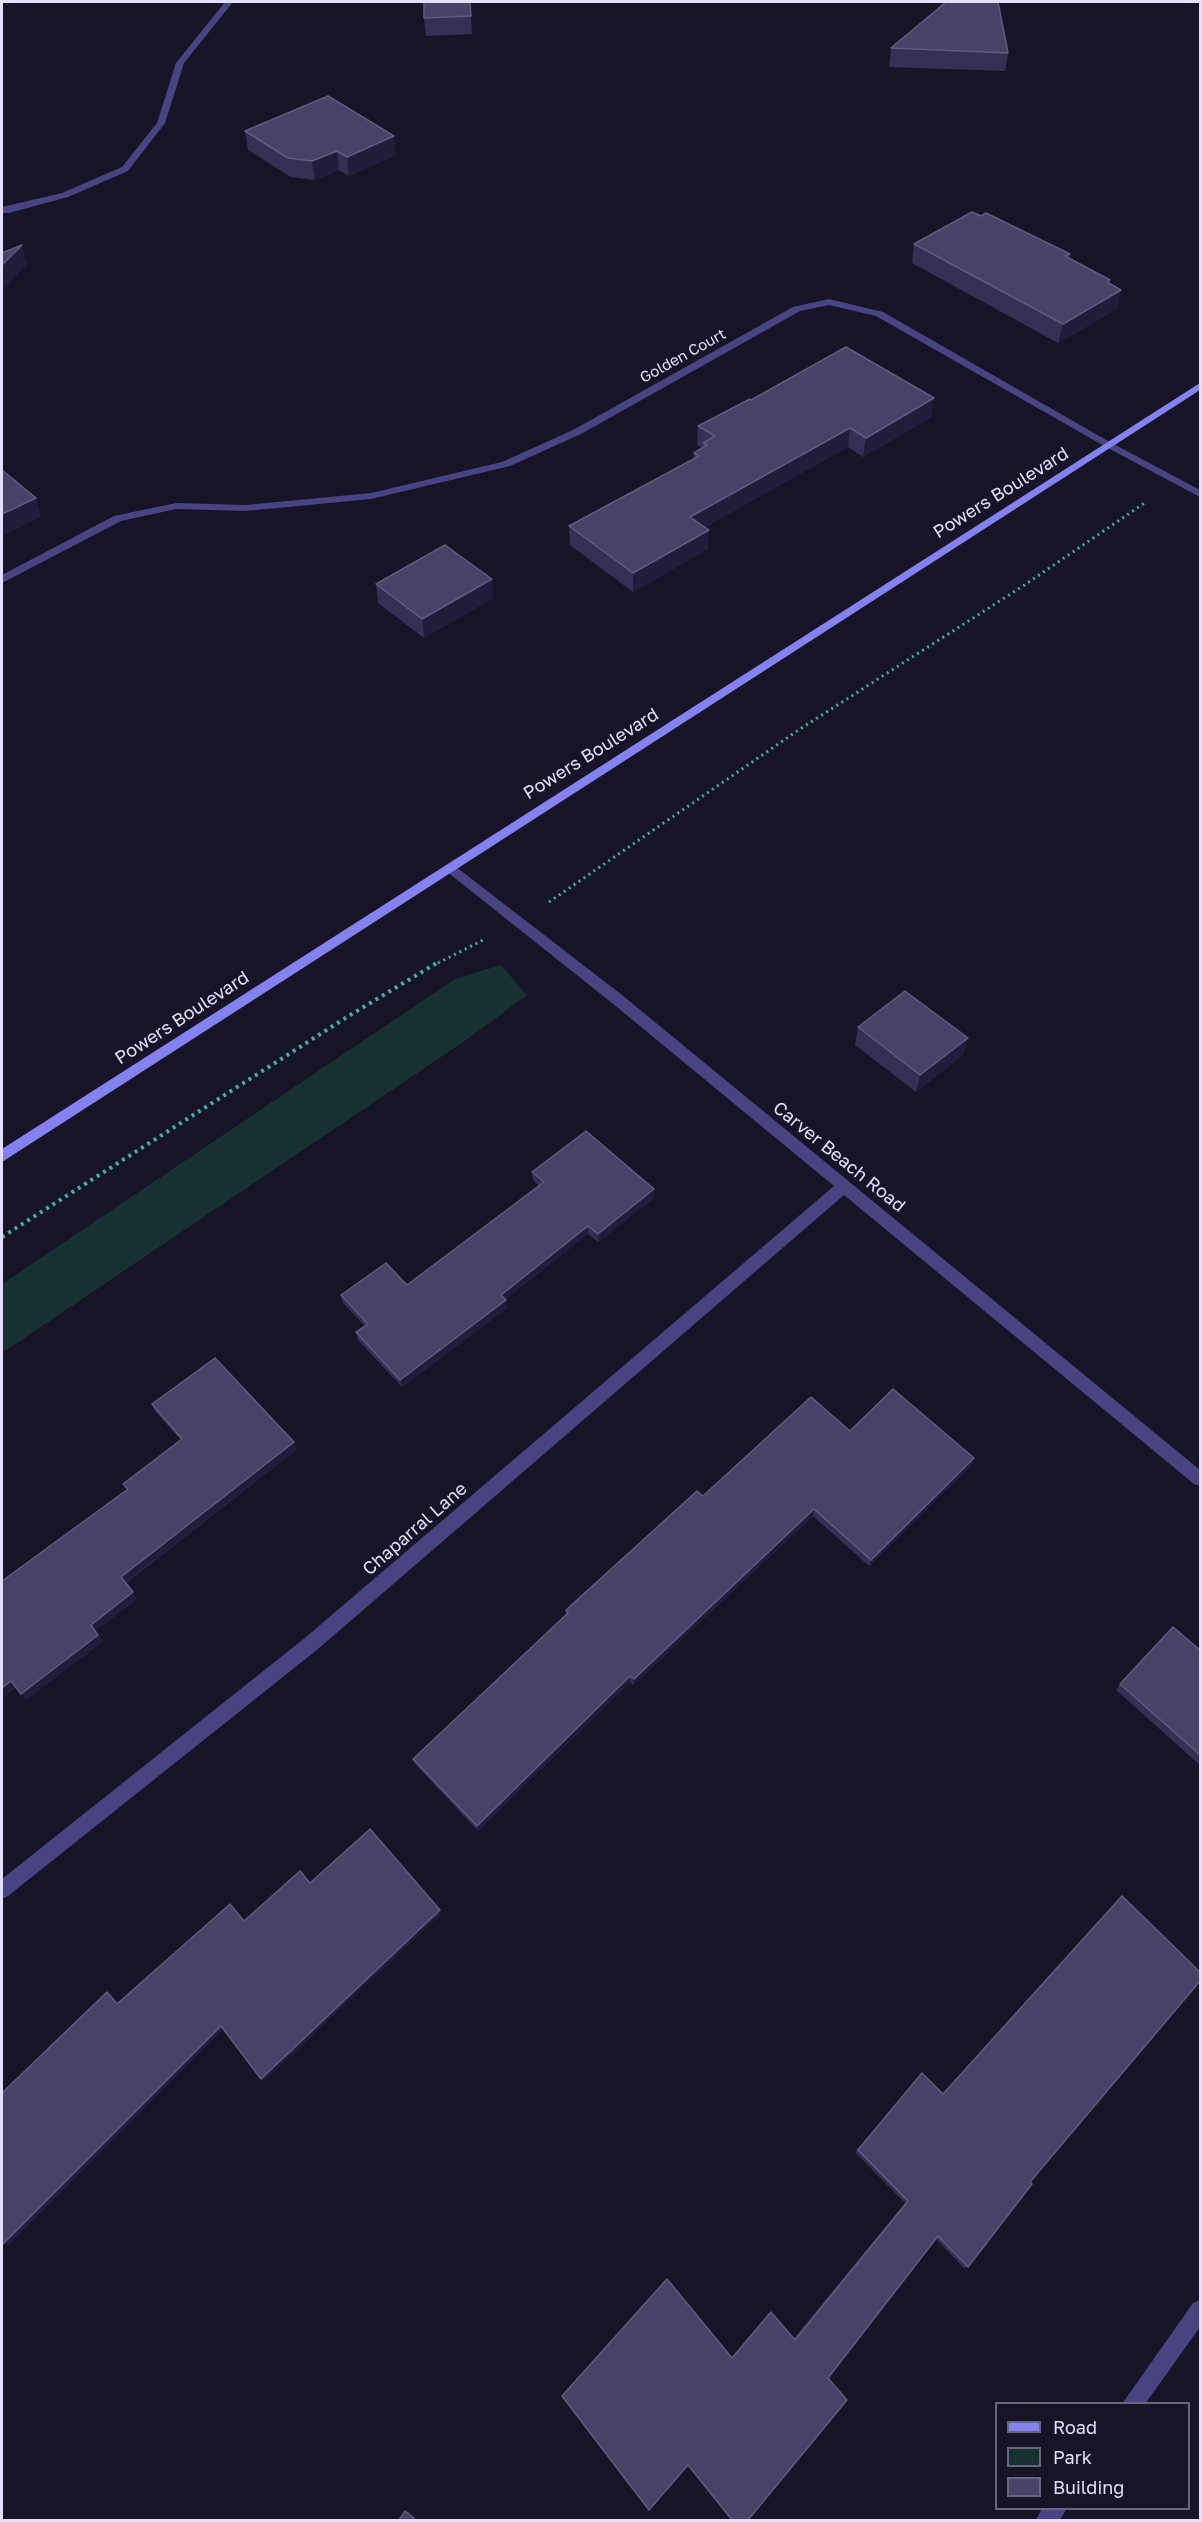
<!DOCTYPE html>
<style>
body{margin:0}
#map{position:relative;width:1202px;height:2522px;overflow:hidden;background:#171428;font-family:"Golos Text",sans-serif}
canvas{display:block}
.frame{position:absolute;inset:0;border:3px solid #e2defb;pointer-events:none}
.legend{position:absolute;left:995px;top:2402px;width:195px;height:108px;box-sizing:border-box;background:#171428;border:2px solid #68657c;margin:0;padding:8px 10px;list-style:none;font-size:18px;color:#e2defb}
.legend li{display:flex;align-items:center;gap:12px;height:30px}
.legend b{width:30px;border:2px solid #68657c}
</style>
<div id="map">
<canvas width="1202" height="2522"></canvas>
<div class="frame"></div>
<ul class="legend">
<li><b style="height:8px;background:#8481f0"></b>Road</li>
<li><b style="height:16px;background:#173130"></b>Park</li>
<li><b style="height:16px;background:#484266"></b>Building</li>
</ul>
</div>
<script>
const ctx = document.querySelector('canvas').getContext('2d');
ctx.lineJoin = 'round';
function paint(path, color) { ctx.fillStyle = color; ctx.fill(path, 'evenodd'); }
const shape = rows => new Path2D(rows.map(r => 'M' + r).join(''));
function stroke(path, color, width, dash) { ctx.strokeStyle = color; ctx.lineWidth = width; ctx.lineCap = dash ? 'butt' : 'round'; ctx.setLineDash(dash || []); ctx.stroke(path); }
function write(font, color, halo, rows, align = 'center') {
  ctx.font = font + ' "Golos Text",sans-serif'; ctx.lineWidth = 4.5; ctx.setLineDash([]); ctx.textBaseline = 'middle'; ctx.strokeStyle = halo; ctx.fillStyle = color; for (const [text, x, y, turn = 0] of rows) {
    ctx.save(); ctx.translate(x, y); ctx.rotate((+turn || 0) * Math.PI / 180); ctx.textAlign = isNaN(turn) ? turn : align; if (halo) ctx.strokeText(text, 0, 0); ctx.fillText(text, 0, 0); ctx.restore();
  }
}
paint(shape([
 [501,965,527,995,466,1040,2,1353,2,1284,455,979]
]), '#173130');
stroke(shape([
 [549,902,800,729,1023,586,1146,502],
 [438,963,483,940]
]), '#40aea7', 3, [2, 4]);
stroke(shape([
 [2,1237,347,1017,440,961]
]), '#40aea7', 4, [3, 4.5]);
paint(shape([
 [1110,442,1200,490,1200,497,1106,447,1106,443,1110,442],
 [176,503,246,505,251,508,246,511,176,509,121,521,2,583,2,575,114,516,176,503]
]), '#474481');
paint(shape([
 [225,2,233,2,184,63,165,123,128,171,68,197,9,213,2,213,2,207,62,193,122,167,157,123,176,63,225,2],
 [829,299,883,312,1115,445,1110,448,1106,447,876,316,829,305,800,311,581,434,510,466,371,499,246,511,241,508,246,505,371,493,502,462,573,430,793,307,829,299],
 [451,863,622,995,1200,1470,1200,1486,1194,1484,844,1195,318,1649,8,1896,2,1899,2,1879,306,1637,834,1186,612,1003,446,871,445,868,451,863],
 [1200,2300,1200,2327,1145,2404,1122,2404,1193,2303,1200,2300],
 [1042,2508,1067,2508,1060,2520,1036,2520,1042,2508]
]), '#474481');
paint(shape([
 [1200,383,1200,390,2,1162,2,1149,1200,383]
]), '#8481f0');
paint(shape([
 [470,2,472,34,426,36,424,18],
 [891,48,1008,53,1005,71,889,67],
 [245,131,396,155,349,176,339,170,315,180,291,177,248,150],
 [981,216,1070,254,1069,258,1110,280,1109,283,1117,309,1058,343,912,263,914,244],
 [751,400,931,417,863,457,848,447,705,527,708,549,633,592,570,545,569,526,693,459,694,453,702,448,697,445,698,426],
 [492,579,493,598,424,638,378,603,376,584],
 [858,1027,968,1038,963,1055,916,1092,855,1045],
 [532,1172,654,1189,654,1198,598,1242,588,1234,505,1299,507,1308,402,1387,358,1340,356,1332,365,1326,343,1303,341,1295,407,1285,539,1186,533,1180],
 [152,1404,294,1442,296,1450,126,1583,137,1599,95,1631,103,1641,26,1700,16,1687,2,1698,2,1581,127,1490,123,1484,181,1440,155,1411],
 [850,1431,972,1465,869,1566,813,1516,633,1685,630,1682,478,1831,415,1764,413,1759,566,1615,566,1610,703,1496],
 [1200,1650,1200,1765,1116,1690,1120,1684],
 [1122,1896,1030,2182,968,2267,964,2268,936,2239,828,2378,732,2357,770,2312,771,2312,794,2338,905,2203,855,2152,919,2076,922,2073,943,2094]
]), '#362f54');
paint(shape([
 [394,136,396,155,349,176,347,157],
 [337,151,339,170,315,180,312,161],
 [22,245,27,264,2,290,2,265],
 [1110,280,1105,299,1121,290,1117,309,1058,343,1063,324],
 [934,398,931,417,863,457,866,438],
 [850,428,848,447,689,536,690,517],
 [36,498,41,517,2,536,2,514],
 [709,530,708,549,633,592,633,573],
 [492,579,493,598,424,638,422,619],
 [968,1038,963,1055,916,1092,920,1075],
 [654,1189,654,1198,598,1242,598,1234],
 [588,1226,588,1234,501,1303,501,1295],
 [506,1300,507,1308,402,1387,400,1380],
 [294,1442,296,1450,125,1583,121,1577],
 [974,1458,972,1465,869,1566,871,1560],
 [814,1509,813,1516,633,1685,634,1679],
 [133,1592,137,1599,95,1631,91,1625],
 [98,1635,103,1641,26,1700,21,1694],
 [630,1676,630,1682,478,1831,477,1826],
 [11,1681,16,1686,2,1698,2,1688],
 [440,1910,441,1914,264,2081,261,2079],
 [107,1992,112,1995,122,2008,117,2004],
 [221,2026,224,2029,9,2245,3,2244],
 [407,2509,419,2520,416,2520,405,2511]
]), '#221c3b');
const building = shape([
 [424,2,470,2,471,16,424,18,424,2],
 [946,2,998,2,1008,53,891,48,946,2],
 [328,96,394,136,347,157,337,151,312,161,288,158,245,131,328,96],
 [972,212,981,216,986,213,1070,254,1065,256,1110,280,1107,282,1121,290,1063,324,914,244,972,212],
 [22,245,2,265,2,253,22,245],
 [846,347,934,398,866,438,850,428,690,517,709,530,633,573,569,526,699,456,694,453,707,445,703,443,715,436,698,426,750,399,751,400,846,347],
 [2,470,36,498,2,514,2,470],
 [445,545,492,579,422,619,376,584,445,545],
 [905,991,968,1038,920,1075,858,1027,905,991],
 [586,1131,654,1189,598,1234,588,1226,501,1295,506,1300,400,1380,356,1332,368,1324,341,1295,386,1263,407,1285,544,1182,532,1172,586,1131],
 [215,1358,294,1442,121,1577,133,1592,91,1625,98,1635,21,1694,11,1681,2,1688,2,1581,128,1489,123,1484,182,1439,152,1404,215,1358],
 [893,1389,974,1458,871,1560,814,1509,634,1679,630,1676,477,1826,413,1759,568,1613,566,1610,697,1491,703,1496,811,1397,850,1431,893,1389],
 [1173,1627,1200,1650,1200,1755,1120,1684,1173,1627],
 [370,1829,440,1910,261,2079,221,2026,3,2244,2,2242,2,2093,107,1992,117,2004,230,1904,244,1921,300,1871,310,1883,370,1829],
 [1122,1896,1200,1972,1200,1981,1030,2182,1032,2184,968,2267,938,2236,828,2378,847,2400,748,2520,732,2520,688,2465,649,2510,562,2396,667,2279,732,2358,771,2312,795,2340,908,2201,858,2150,922,2073,943,2094,1122,1896],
 [405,2511,416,2520,399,2520,405,2511]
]);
paint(building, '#484266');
stroke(building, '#605a7d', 1.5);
write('15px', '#e2defb', '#171428', [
 ["Golden Court",683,356,-29]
]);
write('18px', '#e2defb', '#171428', [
 ["Powers Boulevard",1001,493,-32],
 ["Powers Boulevard",591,754,-32],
 ["Powers Boulevard",182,1018,-33],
 ["Carver Beach Road",839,1157,39],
 ["Chaparral Lane",415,1529,-41]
]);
</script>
